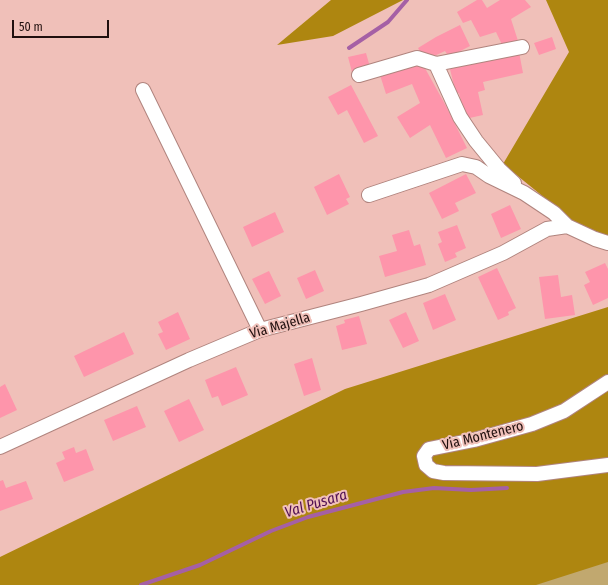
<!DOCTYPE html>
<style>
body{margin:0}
#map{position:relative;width:608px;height:585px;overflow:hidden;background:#f0c0b9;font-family:"Fira Sans Condensed",sans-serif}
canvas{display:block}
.scale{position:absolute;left:12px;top:20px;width:97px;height:18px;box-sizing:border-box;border:2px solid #200f0e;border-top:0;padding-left:5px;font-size:12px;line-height:14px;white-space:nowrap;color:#200f0e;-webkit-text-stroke:3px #f0c0b9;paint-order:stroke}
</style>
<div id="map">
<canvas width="608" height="585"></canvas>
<div class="scale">50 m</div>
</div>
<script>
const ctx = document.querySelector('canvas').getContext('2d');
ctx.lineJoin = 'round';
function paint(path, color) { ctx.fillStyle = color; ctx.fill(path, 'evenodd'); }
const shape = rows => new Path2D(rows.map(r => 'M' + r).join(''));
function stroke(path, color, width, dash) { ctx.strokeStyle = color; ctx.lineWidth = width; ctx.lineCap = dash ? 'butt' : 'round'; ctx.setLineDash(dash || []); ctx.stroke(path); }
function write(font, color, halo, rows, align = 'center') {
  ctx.font = font + ' "Fira Sans Condensed",sans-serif'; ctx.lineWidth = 4; ctx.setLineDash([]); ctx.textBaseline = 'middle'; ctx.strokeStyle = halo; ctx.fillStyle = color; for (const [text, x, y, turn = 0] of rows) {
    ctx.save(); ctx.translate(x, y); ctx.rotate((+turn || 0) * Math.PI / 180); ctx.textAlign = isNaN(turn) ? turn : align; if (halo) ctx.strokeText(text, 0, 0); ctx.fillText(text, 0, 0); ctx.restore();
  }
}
paint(shape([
 [608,526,608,585,425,585]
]), '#c1a86f');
paint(shape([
 [331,0,403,0,333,36,277,45],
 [546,0,608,0,608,251,572,220,503,164,569,52],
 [608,307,608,562,536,585,0,585,0,557,345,389]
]), '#ae8610');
stroke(shape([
 [349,48,388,22,407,0],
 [141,585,200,565,271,531,308,517,403,492,434,488,471,490,507,488]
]), '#a560a5', 4);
paint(shape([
 [477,0,482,0,487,8,500,0,525,0,531,7,511,19,519,44,504,49,496,32,480,37,471,20,463,23,457,12],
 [460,25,470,46,449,57,445,51,430,58,423,57,418,48,436,37],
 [552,37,556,49,539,55,534,43],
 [519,52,523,73,483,82,485,90,478,92,483,115,465,119,459,93,456,94,450,69],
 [366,53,370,67,352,72,348,57],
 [421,61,446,106,467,148,446,158,430,125,410,138,397,117,420,103,412,84,386,94,380,75],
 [351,85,378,136,364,143,347,110,338,115,328,97],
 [339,174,350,197,346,199,349,204,327,215,314,187],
 [466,174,476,193,455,203,459,211,442,219,429,193],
 [510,205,521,229,501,238,491,214],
 [275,212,284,232,252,247,243,227],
 [457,225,466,248,455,253,457,257,445,262,438,244,442,242,438,232],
 [409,230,414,246,420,244,426,265,385,277,379,256,397,251,392,235],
 [605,263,608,269,608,298,593,305,584,285,590,282,585,272],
 [497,268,516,308,508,312,509,315,498,320,478,277],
 [315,270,324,291,306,299,297,278],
 [269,271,281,296,265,304,252,279],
 [558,275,561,297,572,295,575,315,545,319,539,277],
 [445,294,456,320,433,330,423,303],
 [178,312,190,339,166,350,158,334,163,332,158,322],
 [406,312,419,341,403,348,389,320],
 [359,316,367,344,342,350,336,326,345,323,344,320],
 [124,332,134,354,84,377,74,356],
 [312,358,321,390,304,396,294,364],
 [236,367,248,395,222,406,218,396,212,398,205,380],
 [5,384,17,410,0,418,0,387],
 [189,399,204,430,179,442,164,411],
 [137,406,146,427,113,441,104,420],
 [74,447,76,453,86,449,94,470,64,482,56,463,65,459,62,452],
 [3,480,6,488,26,481,33,499,0,511,0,481]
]), '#fe95ab');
const street = shape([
 [436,64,522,47],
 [359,75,417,58,436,64,460,117,476,141,499,169,514,183],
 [143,90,260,330],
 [369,195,462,164,476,167,489,176,524,193,554,213,567,226,595,239,608,243],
 [608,382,564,411,532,424,474,440,429,449,424,456,426,465,433,471,444,473,537,474,608,465],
 [0,447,189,360,260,330,361,304,429,285,503,253,547,229,567,226]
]);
stroke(street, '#b0847e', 16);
stroke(street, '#fff', 14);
write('14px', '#200f0e', '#f0c0b9', [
 ["Via Majella",280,326,-16],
 ["Via Montenero",483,436,-14]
]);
write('italic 15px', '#511053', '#f0c0b9', [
 ["Val Pusara",316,504,-17]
]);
</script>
